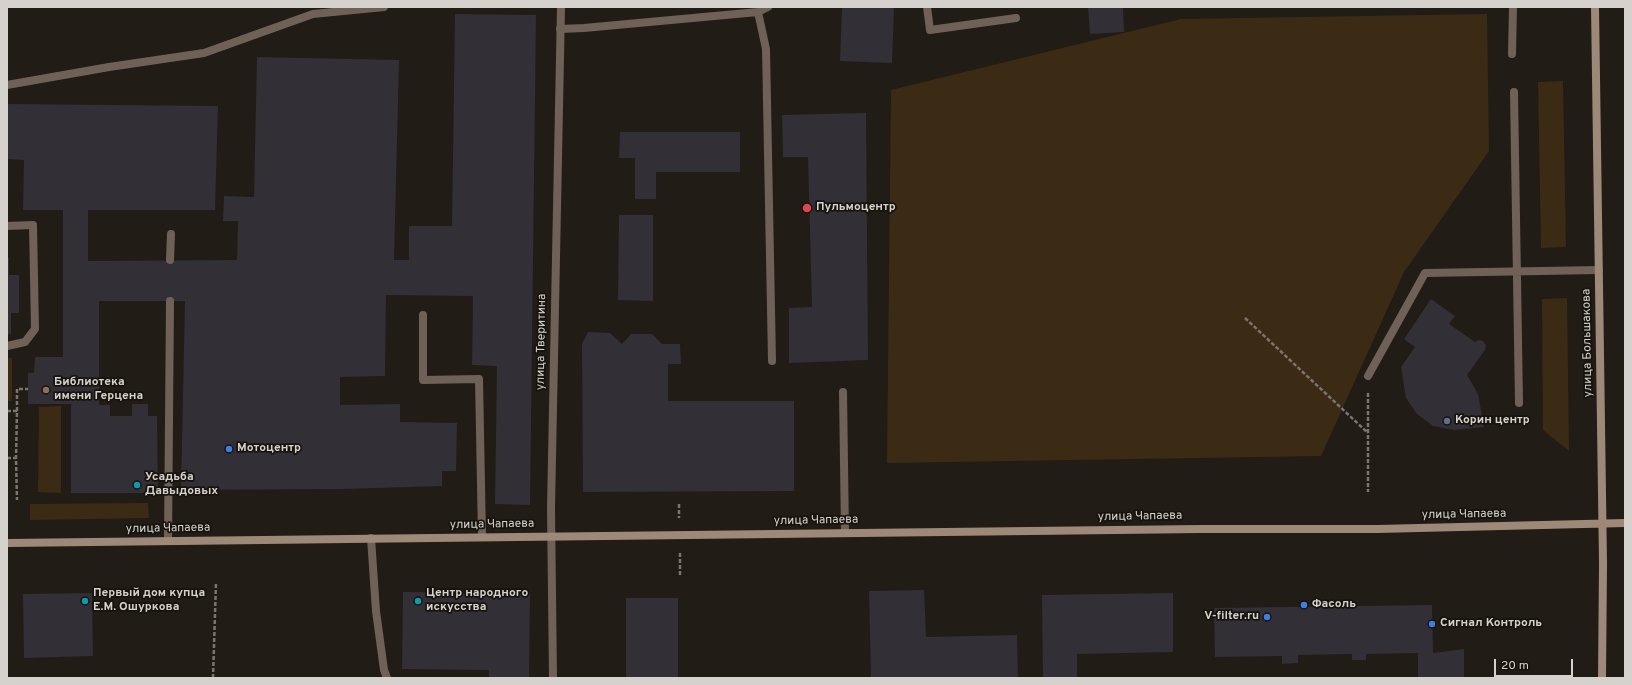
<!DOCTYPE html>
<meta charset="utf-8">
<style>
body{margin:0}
#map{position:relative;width:1632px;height:685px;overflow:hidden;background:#211c15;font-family:Overpass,sans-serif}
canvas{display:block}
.frame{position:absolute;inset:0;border:8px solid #d5d1cd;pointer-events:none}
.scale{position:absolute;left:1494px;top:659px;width:79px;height:18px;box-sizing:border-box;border:2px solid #d5d1cd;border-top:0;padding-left:5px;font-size:12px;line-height:14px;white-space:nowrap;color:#d5d1cd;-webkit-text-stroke:3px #17130d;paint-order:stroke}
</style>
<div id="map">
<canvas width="1632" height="685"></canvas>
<div class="frame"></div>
<div class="scale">20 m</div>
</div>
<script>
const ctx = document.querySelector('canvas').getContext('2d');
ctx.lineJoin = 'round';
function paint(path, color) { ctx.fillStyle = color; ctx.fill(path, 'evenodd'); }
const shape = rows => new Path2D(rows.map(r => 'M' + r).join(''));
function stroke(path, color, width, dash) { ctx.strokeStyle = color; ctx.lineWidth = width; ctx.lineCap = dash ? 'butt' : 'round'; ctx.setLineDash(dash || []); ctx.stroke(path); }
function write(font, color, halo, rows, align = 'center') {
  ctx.font = font + ' Overpass,sans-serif'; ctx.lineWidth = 3.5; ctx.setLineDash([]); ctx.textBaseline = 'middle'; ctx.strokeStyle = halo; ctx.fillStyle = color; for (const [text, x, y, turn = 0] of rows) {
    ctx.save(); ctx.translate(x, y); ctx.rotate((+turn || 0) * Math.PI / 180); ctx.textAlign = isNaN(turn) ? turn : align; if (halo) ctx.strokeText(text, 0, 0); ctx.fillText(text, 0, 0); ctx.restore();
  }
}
paint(shape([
 [1487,14,1489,151,1404,272,1321,456,887,463,891,90,1181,19],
 [1563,81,1566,247,1541,248,1538,82],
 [1567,298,1569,451,1543,430,1542,299],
 [7,358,12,358,12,401,7,401],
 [61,406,61,493,38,492,39,407],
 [148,503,149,518,30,520,30,504]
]), '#3c2b14');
paint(shape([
 [842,7,894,7,892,63,840,61],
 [1088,7,1123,7,1124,32,1090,34],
 [455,14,536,15,530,505,495,504,497,366,472,365,473,296,386,295,385,376,340,377,340,405,400,404,400,422,457,423,456,471,442,471,442,486,342,489,181,490,185,301,99,301,99,405,110,405,110,416,132,416,132,404,148,404,148,416,157,416,158,493,71,493,71,404,28,404,28,373,34,373,35,357,63,357,63,210,23,210,24,160,7,159,7,104,218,106,215,210,88,210,88,261,237,260,238,221,223,221,224,196,254,197,257,57,399,60,394,260,409,260,409,226,452,226],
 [866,113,868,360,789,363,789,308,812,307,808,157,783,157,782,115],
 [620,132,740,132,740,172,656,172,656,199,635,199,635,158,619,158],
 [619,215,653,215,653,301,618,300],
 [7,258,9,258,9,275,19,275,19,313,11,313,11,334,7,334],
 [1431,299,1455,316,1449,324,1475,342,1479,340,1483,341,1486,345,1485,350,1467,375,1478,394,1484,427,1454,430,1433,426,1417,414,1406,398,1401,367,1415,347,1404,339],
 [588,332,610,333,622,344,631,334,652,334,662,344,680,344,681,364,668,364,668,401,794,401,794,491,583,492,582,344],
 [924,590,926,637,1017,635,1018,678,871,678,869,591],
 [403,592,530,593,529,678,489,678,489,670,402,669],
 [92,593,93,656,24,658,23,594],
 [1173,593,1173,652,1077,654,1077,678,1043,678,1042,595],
 [626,598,678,598,678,678,626,678],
 [1432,605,1433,653,1464,649,1464,678,1418,678,1418,653,1366,654,1366,660,1352,660,1352,654,1298,655,1298,663,1282,664,1282,656,1215,657,1214,608]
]), '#322f36');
stroke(shape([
 [1245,318,1368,433],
 [1368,393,1368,492],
 [7,411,17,411,16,458,17,500],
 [17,411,17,389,28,389],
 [7,458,16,458],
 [679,504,679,518],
 [680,553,680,575],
 [213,678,216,582]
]), '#7a7570', 2.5, [4, 2]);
stroke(shape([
 [927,7,930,30,1016,18],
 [758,12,766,49,772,361],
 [560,29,584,28,758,12,768,7],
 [1512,54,1513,7],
 [7,85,109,67,204,53,313,14,384,7],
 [1514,92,1519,403],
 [7,226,33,225,35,329,25,342,7,346],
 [170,260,171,234],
 [423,315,423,380,479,379,482,537],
 [1368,376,1425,273,1599,270],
 [843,392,845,533],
 [371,538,376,611,384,670,387,678],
 [168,540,170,301]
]), '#6f6158', 8);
stroke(shape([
 [553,678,551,508,561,7]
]), '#6f6158', 8);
stroke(shape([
 [1595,7,1603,563,1602,678],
 [7,543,1201,529,1378,529,1625,523]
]), '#9e8979', 8);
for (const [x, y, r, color] of [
 [807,208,5,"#e0444e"],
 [46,390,4,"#8d6e63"],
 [1447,421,4,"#5c6f8a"],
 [229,449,4,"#3f7fe0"],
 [137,485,4,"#0f9aa8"],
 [85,601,4,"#0f9aa8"],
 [418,601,4,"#0f9aa8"],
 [1304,605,4,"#3f7fe0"],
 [1267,617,4,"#3f7fe0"],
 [1432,624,4,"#3f7fe0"]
]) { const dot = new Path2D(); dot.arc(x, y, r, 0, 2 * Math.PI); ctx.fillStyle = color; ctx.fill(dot); stroke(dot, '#17130d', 1.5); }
write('bold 12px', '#d5d1cd', '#17130d', [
 ["Пульмоцентр",816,208],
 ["Библиотека",54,383],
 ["имени Герцена",54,397],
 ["Корин центр",1455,421],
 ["Мотоцентр",237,449],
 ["Усадьба",145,478],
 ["Давыдовых",145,492],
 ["Первый дом купца",93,594],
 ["Е.М. Ошуркова",93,608],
 ["Центр народного",426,594],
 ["искусства",426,608],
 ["Фасоль",1312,605],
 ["V-filter.ru",1259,617,"right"],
 ["Сигнал Контроль",1440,624]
], 'left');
write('12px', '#d5d1cd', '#17130d', [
 ["улица Тверитина",542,342,-89],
 ["улица Большакова",1588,343,-91],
 ["улица Чапаева",1464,515,-1],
 ["улица Чапаева",1140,517,-1],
 ["улица Чапаева",816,521,-1],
 ["улица Чапаева",492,525,-1],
 ["улица Чапаева",168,529,-1]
]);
</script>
